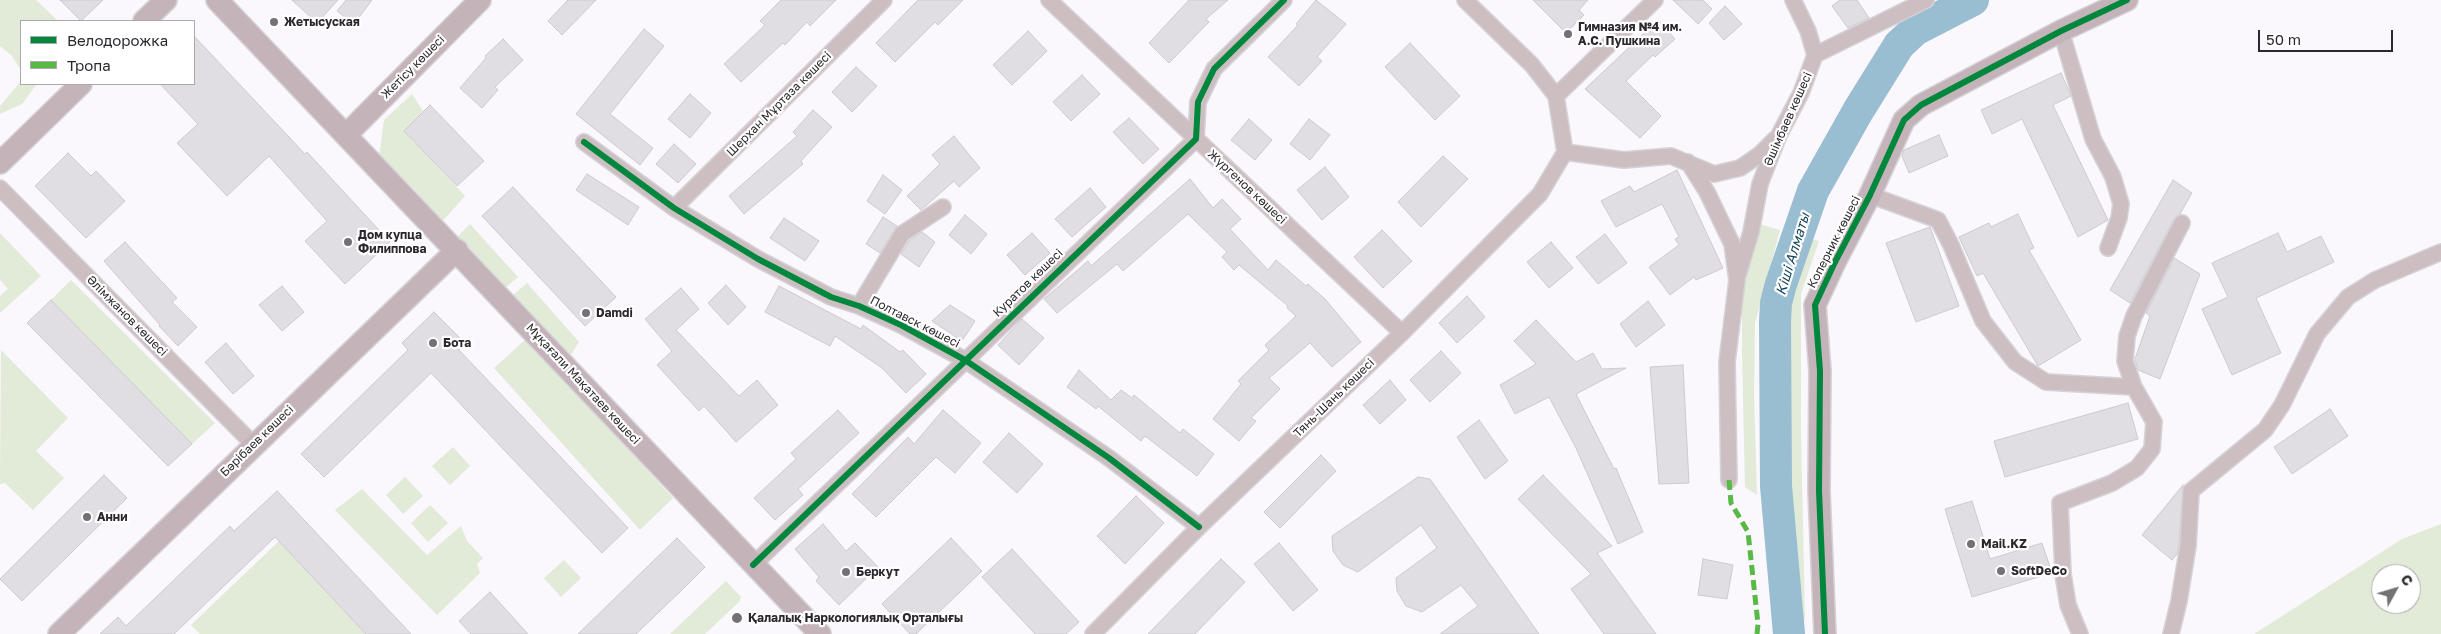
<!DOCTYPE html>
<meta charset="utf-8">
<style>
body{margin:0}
#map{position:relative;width:2441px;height:634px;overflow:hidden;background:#faf7fd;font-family:"Golos Text",sans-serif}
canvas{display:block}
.legend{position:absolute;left:20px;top:20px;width:175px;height:65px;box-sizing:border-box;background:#fff;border:1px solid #aba9ab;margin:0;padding:6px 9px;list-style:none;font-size:15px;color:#2c282e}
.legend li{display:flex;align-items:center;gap:10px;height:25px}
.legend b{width:25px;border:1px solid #aba9ab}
.north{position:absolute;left:2371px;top:564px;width:50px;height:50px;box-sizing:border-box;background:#fff;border:1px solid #aba9ab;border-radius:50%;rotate:51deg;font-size:14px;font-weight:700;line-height:20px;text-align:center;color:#2c282e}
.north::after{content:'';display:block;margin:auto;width:18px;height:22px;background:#747076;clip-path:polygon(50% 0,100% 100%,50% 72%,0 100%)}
.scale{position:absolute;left:2258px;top:30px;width:135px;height:22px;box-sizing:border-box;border:2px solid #2c282e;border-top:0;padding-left:6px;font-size:15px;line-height:18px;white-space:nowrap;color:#2c282e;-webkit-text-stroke:4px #fff;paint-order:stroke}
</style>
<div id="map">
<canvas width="2441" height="634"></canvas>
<ul class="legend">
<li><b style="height:6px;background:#00873e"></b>Велодорожка</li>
<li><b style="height:6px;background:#58b947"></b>Тропа</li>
</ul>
<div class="north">С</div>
<div class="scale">50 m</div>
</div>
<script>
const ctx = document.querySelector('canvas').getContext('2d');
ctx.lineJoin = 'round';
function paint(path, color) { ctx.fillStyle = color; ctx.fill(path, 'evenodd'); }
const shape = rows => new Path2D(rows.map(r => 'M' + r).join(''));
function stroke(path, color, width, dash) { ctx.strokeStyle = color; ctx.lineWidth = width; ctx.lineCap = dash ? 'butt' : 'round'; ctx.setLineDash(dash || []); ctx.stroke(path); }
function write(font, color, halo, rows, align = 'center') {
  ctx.font = font + ' "Golos Text",sans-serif'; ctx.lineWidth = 4.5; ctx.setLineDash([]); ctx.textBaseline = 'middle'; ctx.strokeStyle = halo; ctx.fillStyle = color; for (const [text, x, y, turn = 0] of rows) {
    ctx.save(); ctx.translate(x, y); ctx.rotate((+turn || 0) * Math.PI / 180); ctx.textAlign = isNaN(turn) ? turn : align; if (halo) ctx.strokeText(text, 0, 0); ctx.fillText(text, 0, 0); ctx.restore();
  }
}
paint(shape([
 [0,0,36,0,58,21,21,21,21,70,12,56,0,46],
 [21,81,21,84,37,84,22,104,0,114,0,106],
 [412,94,423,111,404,131,465,196,441,223,415,190,379,158,384,120],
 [470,224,518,277,504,289,456,238],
 [1759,224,1780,230,1755,323,1754,397,1757,495,1745,487,1742,353,1742,304,1749,259],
 [0,233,41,276,0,313,0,296,8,289,0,280],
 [1803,237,1819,241,1801,294,1801,431,1805,621,1792,623,1782,488,1787,288],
 [71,280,215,423,192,444,51,300],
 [527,283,579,342,570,356,512,296],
 [526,339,673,498,640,530,494,368],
 [1,350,68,418,36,451,64,478,33,510,5,483,0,484],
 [453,447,470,466,450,485,432,466],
 [405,477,423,496,403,514,386,495],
 [362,489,427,555,461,526,467,541,483,558,477,564,480,573,437,615,335,510],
 [430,505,448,523,428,542,411,523],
 [2441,524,2441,634,2254,634,2402,539],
 [2381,574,2411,574,2411,604,2381,604],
 [279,541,366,634,200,634,191,625],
 [564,560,581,578,561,597,544,578],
 [726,581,741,597,739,602,705,634,670,634]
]), '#e2ead8');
stroke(shape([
 [1789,634,1776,486,1775,322,1776,303,1781,284,1813,191,1858,111,1899,45,1915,30,1973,0]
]), '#99bed2', 32);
const building = shape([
 [60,0,103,0,81,21,60,0],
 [292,0,338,0,317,23,292,0],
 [346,0,372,0,354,24,337,11,346,0],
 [568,0,596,0,562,35,548,21,568,0],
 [781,0,836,0,810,26,807,22,785,45,783,43,741,82,724,64,765,25,760,21,781,0],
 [918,0,963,0,938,25,935,22,895,62,876,43,918,0],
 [1189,0,1228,0,1206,19,1209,22,1169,63,1149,43,1189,0],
 [1316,0,1346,24,1317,57,1322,61,1299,86,1268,57,1298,25,1296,24,1316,0],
 [1533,0,1588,0,1579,10,1584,15,1566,33,1533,0],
 [1673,0,1703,0,1712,9,1698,24,1673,0],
 [1840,0,1857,0,1869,18,1848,28,1832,6,1840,0],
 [1725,6,1742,24,1724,40,1709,23,1725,6],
 [1658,20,1675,39,1655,57,1653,55,1626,81,1661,116,1640,138,1585,89,1658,20],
 [644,29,664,46,610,114,653,148,640,165,576,114,644,29],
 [1028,31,1047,51,1012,85,993,65,1028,31],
 [194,36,305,154,307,152,390,242,345,284,305,241,327,221,269,156,227,196,177,143,198,124,160,84,194,84,194,36],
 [503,39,523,60,495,87,498,90,482,108,460,88,486,58,485,56,503,39],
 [1410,43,1460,96,1435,120,1385,67,1410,43],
 [856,67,877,86,852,112,832,92,856,67],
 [2061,73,2071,96,2053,105,2108,220,2078,237,2022,119,1992,134,1981,110,2061,73],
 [1082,75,1100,94,1071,121,1053,102,1082,75],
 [690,94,711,113,690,138,668,119,690,94],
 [430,105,484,161,457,186,404,131,430,105],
 [813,110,832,127,801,161,803,164,744,214,729,196,797,136,793,132,813,110],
 [1129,118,1159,149,1143,164,1113,132,1129,118],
 [1249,119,1272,140,1255,160,1231,140,1249,119],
 [1309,119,1330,135,1310,160,1290,144,1309,119],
 [1939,135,1948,156,1909,173,1902,156,1904,150,1939,135],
 [954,136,980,168,959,187,954,181,921,210,907,196,940,164,932,155,954,136],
 [674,144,696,164,678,183,656,164,674,144],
 [68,153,91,176,96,171,125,201,86,238,35,186,68,153],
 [1443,156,1468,179,1421,227,1398,202,1443,156],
 [1325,167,1349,197,1322,220,1297,190,1325,167],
 [1677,170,1723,268,1696,280,1694,277,1670,295,1649,267,1679,245,1675,239,1679,237,1662,204,1616,227,1601,201,1630,186,1634,192,1677,170],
 [587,174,639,207,628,225,576,190,587,174],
 [883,175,902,190,885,214,867,201,883,175],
 [1190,179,1213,208,1222,199,1241,219,1230,229,1268,270,1276,260,1306,286,1308,284,1325,299,1361,342,1332,367,1310,343,1269,378,1280,389,1251,418,1256,421,1239,441,1213,419,1241,384,1238,381,1269,350,1265,345,1296,316,1287,308,1288,306,1239,265,1234,270,1222,257,1227,252,1188,214,1123,271,1117,264,1057,313,1044,299,1088,261,1091,266,1190,179],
 [2173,180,2192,193,2180,214,2174,219,2130,303,2110,290,2173,180],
 [513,187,616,297,585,326,482,216,513,187],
 [1090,188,1106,207,1072,237,1055,219,1090,188],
 [2018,214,2034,248,2029,250,2081,340,2038,366,1983,273,1977,276,1959,237,1989,223,1991,227,2018,214],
 [965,215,987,234,971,254,949,235,965,215],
 [883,217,897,226,880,253,866,244,883,217],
 [784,218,819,241,805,261,770,238,784,218],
 [1930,227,1959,306,1916,322,1886,243,1930,227],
 [1382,230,1412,261,1383,288,1354,257,1382,230],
 [922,232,935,242,919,267,901,254,909,241,922,232],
 [1032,233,1050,253,1025,275,1007,255,1032,233],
 [2278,233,2287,252,2321,236,2334,262,2256,298,2281,353,2232,375,2202,309,2228,297,2212,263,2278,233],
 [1605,234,1627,263,1598,284,1576,257,1605,234],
 [125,242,177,298,172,302,197,327,178,346,159,326,160,325,104,261,125,242],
 [1551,242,1573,268,1549,288,1527,262,1551,242],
 [2174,258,2200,274,2160,379,2138,370,2135,359,2150,316,2146,313,2174,258],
 [726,285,746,307,728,325,708,303,726,285],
 [282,286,304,312,282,331,259,305,282,286],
 [779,286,861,329,863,325,900,352,903,350,926,374,906,393,882,368,835,336,830,346,765,312,779,286],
 [681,288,699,309,676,330,739,396,757,380,778,405,736,442,704,406,699,411,657,365,672,351,645,319,681,288],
 [1467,296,1485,317,1457,343,1439,323,1467,296],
 [51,300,192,444,168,466,27,323,51,300],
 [1648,301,1665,325,1636,347,1620,324,1648,301],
 [950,305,975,321,962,341,932,321,950,305],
 [434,312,465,343,459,350,628,528,602,553,431,373,324,477,301,454,408,350,402,343,434,312],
 [1022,319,1044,338,1019,365,998,345,1022,319],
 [1536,320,1576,362,1593,353,1602,369,1626,368,1576,394,1614,469,1616,468,1643,532,1618,544,1576,448,1549,397,1515,414,1500,385,1536,364,1514,341,1536,320],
 [226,343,254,376,233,394,205,362,226,343],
 [1441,351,1461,373,1430,402,1410,380,1441,351],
 [1683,365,1689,483,1659,484,1650,367,1683,365],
 [1079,370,1111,400,1121,390,1132,398,1134,395,1180,433,1183,429,1214,454,1197,476,1145,436,1141,441,1098,406,1096,409,1067,387,1079,370],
 [1390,380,1406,400,1380,424,1363,405,1390,380],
 [2128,403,2138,439,2005,477,1994,441,2128,403],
 [2330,409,2348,436,2292,474,2274,447,2330,409],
 [838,410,859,433,798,489,803,495,775,520,754,498,796,459,791,453,838,410],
 [943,410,981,443,955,473,936,457,876,517,852,494,908,437,914,444,943,410],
 [1479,420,1508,461,1485,479,1457,437,1479,420],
 [1009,433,1043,464,1017,493,983,462,1009,433],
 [1321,455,1336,471,1280,528,1264,512,1321,455],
 [104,475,127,498,22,601,0,579,104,475],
 [1543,475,1612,546,1597,553,1656,634,1604,634,1571,589,1591,574,1518,499,1543,475],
 [1418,477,1430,479,1539,634,1440,634,1478,606,1461,585,1422,612,1406,606,1397,591,1396,578,1437,548,1421,525,1358,572,1343,565,1333,551,1332,536,1418,477],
 [2183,485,2179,545,2177,554,2172,560,2142,535,2183,485],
 [277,491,411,634,366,634,275,537,174,634,100,634,118,617,126,626,230,526,234,531,277,491],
 [1136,496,1164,523,1125,564,1097,536,1136,496],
 [1972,501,1990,559,2042,543,2052,573,1972,597,1945,509,1972,501],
 [823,524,846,551,855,543,878,567,839,605,816,581,819,577,795,549,823,524],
 [677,538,705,567,684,588,636,634,578,634,677,538],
 [951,538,982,571,916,634,910,634,882,604,951,538],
 [1279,543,1318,590,1293,611,1254,564,1279,543],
 [1012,549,1079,622,1066,634,1035,634,982,577,1012,549],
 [1221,559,1245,582,1195,634,1148,634,1221,559],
 [1703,559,1733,565,1727,599,1698,595,1703,559],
 [490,592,528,634,471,634,459,621,490,592]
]);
paint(building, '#e0dde3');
stroke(building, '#cdcacf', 1);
const street = shape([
 [1049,0,1402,333],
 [1465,0,1532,65,1556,96,1565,152],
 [2061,31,2093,139,2113,177,2121,204,2119,218,2108,248],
 [1815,55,1926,0],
 [1556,96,1655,0],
 [584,142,674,208,758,259,831,297,859,306,901,325,965,360,1109,458,1199,527],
 [1565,152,1624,160,1671,156,1714,174,1740,168,1759,155,1775,139],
 [1688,162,1707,192,1732,244,1737,280,1727,362,1729,480],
 [0,188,254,445],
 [1870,195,1938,220,1951,245,1983,321,2015,362,2046,382,2134,387],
 [674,208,884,0],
 [1738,275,1751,232,1760,184,1779,135,1801,93,1815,55,1808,31,1793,0],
 [859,306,902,234,943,207],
 [753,565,1196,139,1198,102,1214,69,1284,0],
 [1093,634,1199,527,1402,333,1540,194,1565,152],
 [2080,634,2068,605,2063,574,2060,503,2112,483,2137,468,2152,449,2154,422,2134,387,2125,361,2127,336,2134,316,2182,223],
 [2171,634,2179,601,2188,546,2191,491,2265,430,2282,405,2317,334,2348,297,2375,280,2441,252]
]);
const secondary = shape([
 [217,0,820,634],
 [144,21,166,0],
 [346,135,480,0],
 [0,163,81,84],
 [59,634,457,250],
 [1825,634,1819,491,1820,371,1815,305,1835,262,1870,195,1904,120,1921,105,2061,31,2127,0]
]);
stroke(street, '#d5d3d7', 18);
stroke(secondary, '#d5d3d7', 24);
stroke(street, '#cdbec2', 15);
stroke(secondary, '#c4b3b8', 21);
stroke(shape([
 [1729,480,1731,503,1748,532,1758,624,1757,634]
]), '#58b947', 5, [10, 5]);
stroke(shape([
 [584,142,674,208,758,259,831,297,859,306,901,325,965,360,1109,458,1199,527],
 [753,565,1196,139,1198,102,1214,69,1284,0],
 [1825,634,1819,491,1820,371,1815,305,1835,262,1870,195,1904,120,1921,105,2061,31,2127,0]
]), '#00873e', 6);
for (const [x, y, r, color] of [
 [274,22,5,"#747076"],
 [1568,34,5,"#747076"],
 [348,242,5,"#747076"],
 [586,313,5,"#747076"],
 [433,343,5,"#747076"],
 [87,517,5,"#747076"],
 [1971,544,5,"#747076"],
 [2001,571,5,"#747076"],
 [846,572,5,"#747076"],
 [737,618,6,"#747076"]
]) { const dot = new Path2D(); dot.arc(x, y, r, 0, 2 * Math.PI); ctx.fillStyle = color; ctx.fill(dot); stroke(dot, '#fff', 2); }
write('bold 12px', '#2c282e', '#fff', [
 ["Жетысуская",284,22],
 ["Гимназия №4 им.",1578,27],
 ["А.С. Пушкина",1578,41],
 ["Дом купца",358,235],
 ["Филиппова",358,249],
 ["Damdi",596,313],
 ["Бота",443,343],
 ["Анни",97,517],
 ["Mail.KZ",1981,544],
 ["SoftDeCo",2011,571],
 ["Беркут",856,572],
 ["Қалалық Наркологиялық Орталығы",748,618]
], 'left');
write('12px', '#2c282e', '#fff', [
 ["Жетісу көшесі",413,67,-45],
 ["Шерхан Мұртаза көшесі",779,104,-45],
 ["Әшімбаев көшесі",1788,119,-66],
 ["Жүргенов көшесі",1247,187,43],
 ["Коперник көшесі",1834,242,-63],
 ["Куратов көшесі",1028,283,-44],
 ["Әлімжанов көшесі",127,316,45],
 ["Полтавск көшесі",915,322,27],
 ["Мұқағали Мақатаев көшесі",583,384,47],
 ["Тянь-Шань көшесі",1334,398,-44],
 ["Бәрібаев көшесі",257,441,-44]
]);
write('italic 14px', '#19465a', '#fff', [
 ["Кіші Алматы",1793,254,-73]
]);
</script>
